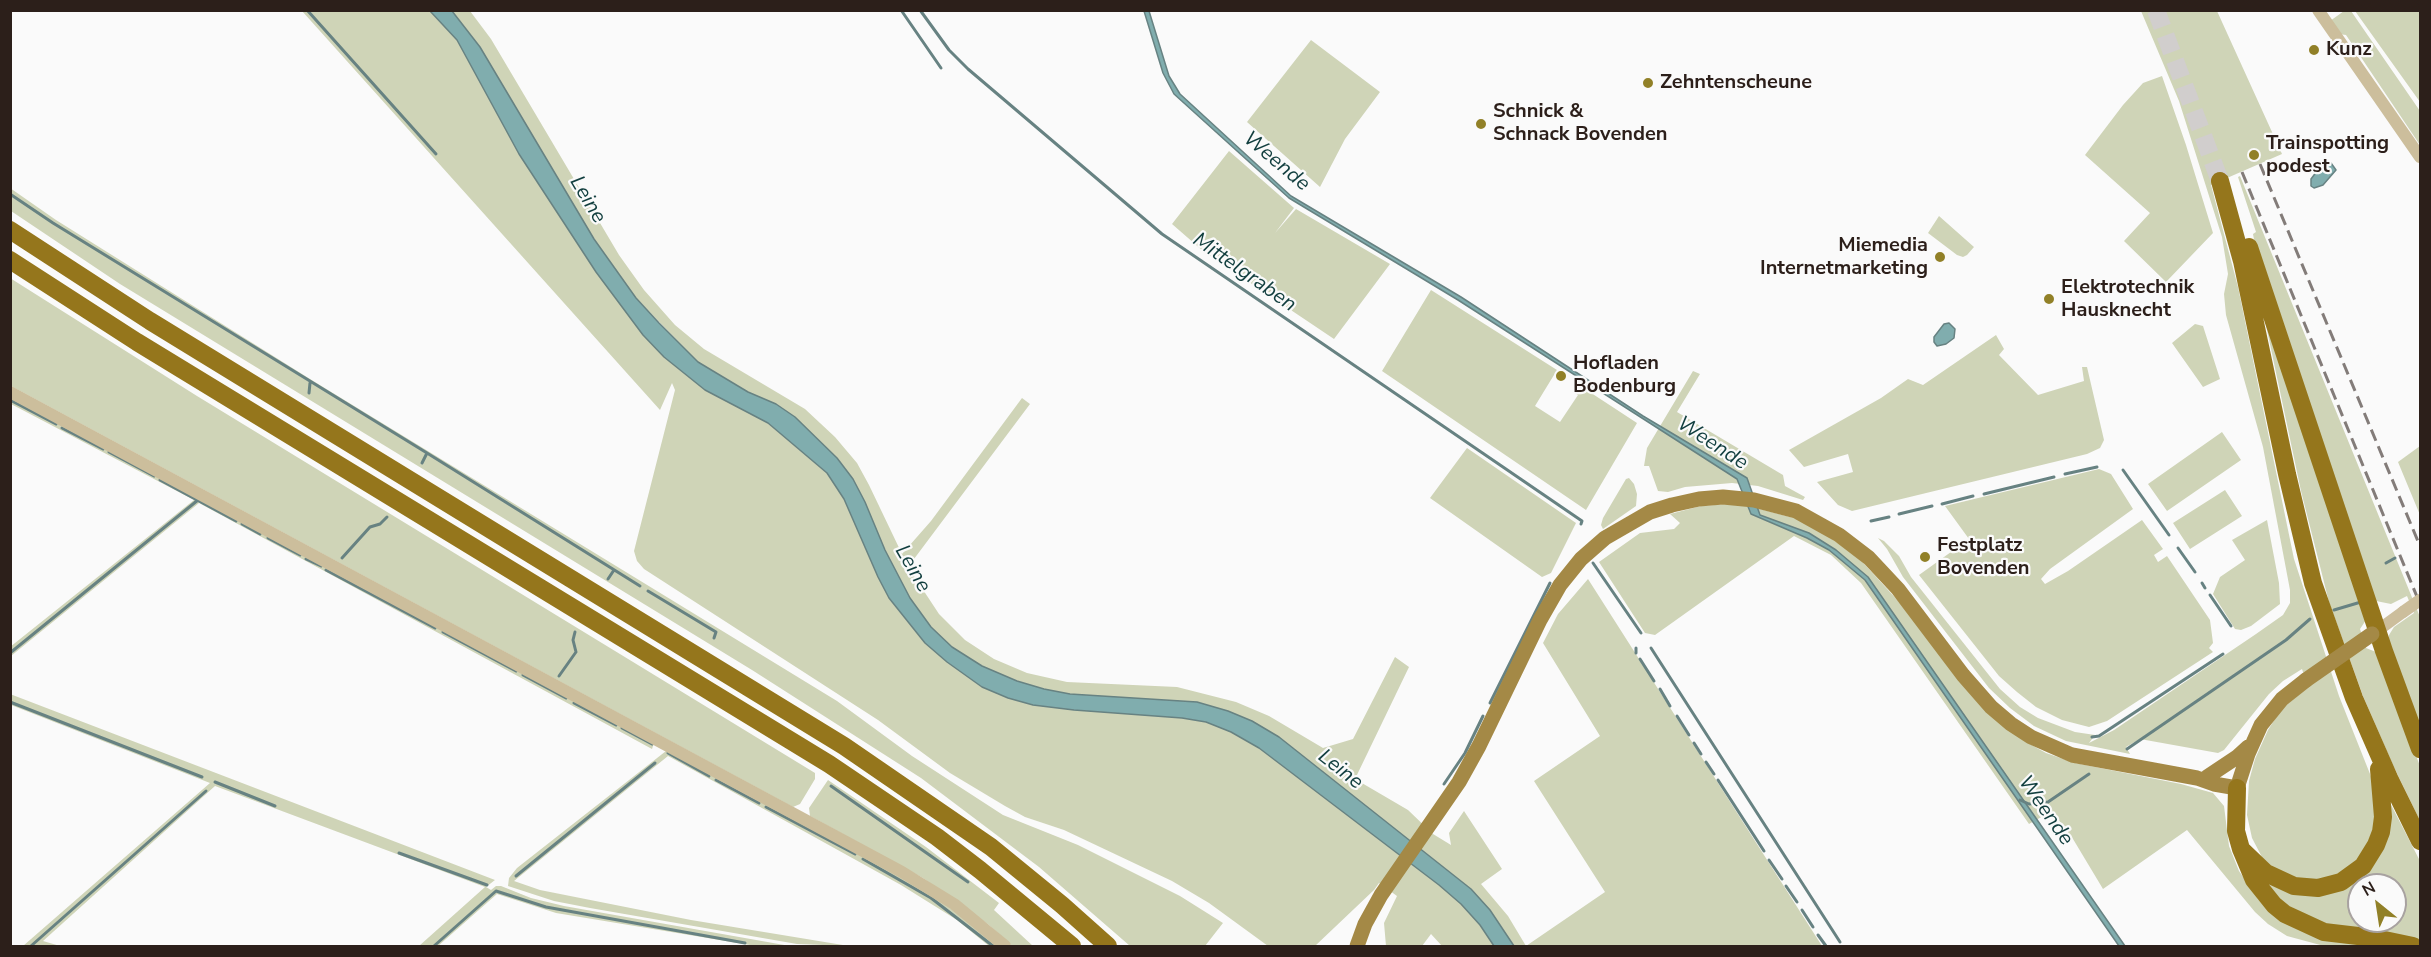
<!DOCTYPE html>
<style>
body{margin:0}
#map{position:relative;width:2431px;height:957px;overflow:hidden;background:#fafafa;font-family:"Nunito Sans",sans-serif}
canvas{display:block}
.frame{position:absolute;inset:0;border:12px solid #2c1f1a;pointer-events:none}
.north{position:absolute;left:2347px;top:873px;width:60px;height:60px;box-sizing:border-box;background:#fafafa;border:2px solid #a8a2a0;border-radius:50%;rotate:330deg;font-size:16px;font-weight:700;line-height:24px;text-align:center;color:#2c1f1a}
.north::after{content:'';display:block;margin:auto;width:21px;height:27px;background:#918027;clip-path:polygon(50% 0,100% 100%,50% 72%,0 100%)}
</style>
<div id="map">
<canvas width="2431" height="957"></canvas>
<div class="frame"></div>
<div class="north">N</div>
</div>
<script>
const ctx = document.querySelector('canvas').getContext('2d');
ctx.lineJoin = 'round';
function paint(path, color) { ctx.fillStyle = color; ctx.fill(path, 'evenodd'); }
const shape = rows => new Path2D(rows.map(r => 'M' + r).join(''));
function stroke(path, color, width, dash) { ctx.strokeStyle = color; ctx.lineWidth = width; ctx.lineCap = dash ? 'butt' : 'round'; ctx.setLineDash(dash || []); ctx.stroke(path); }
function write(font, color, halo, rows, align = 'center') {
  ctx.font = font + ' "Nunito Sans",sans-serif'; ctx.lineWidth = 4.5; ctx.setLineDash([]); ctx.textBaseline = 'middle'; ctx.strokeStyle = halo; ctx.fillStyle = color; for (const [text, x, y, turn = 0] of rows) {
    ctx.save(); ctx.translate(x, y); ctx.rotate((+turn || 0) * Math.PI / 180); ctx.textAlign = isNaN(turn) ? turn : align; if (halo) ctx.strokeText(text, 0, 0); ctx.fillText(text, 0, 0); ctx.restore();
  }
}
paint(shape([
 [302,11,430,11,457,40,519,154,596,272,664,357,705,390,768,423,827,473,844,499,878,577,889,598,925,643,947,662,982,687,1074,710,1182,718,1206,722,1231,732,1259,748,1439,885,1461,903,1480,925,1494,946,1442,946,1431,934,1422,946,1386,946,1384,923,1397,896,1379,883,1374,890,1315,946,1268,946,1209,903,1172,881,1064,830,1025,817,1005,806,950,773,878,720,644,569,637,561,634,551,675,390,672,383,660,410],
 [452,11,470,11,491,39,619,255,644,290,675,325,704,349,805,409,835,437,857,463,869,485,902,554,931,521,1022,398,1030,404,908,567,939,614,965,640,994,659,1027,673,1067,682,1177,687,1236,702,1269,716,1323,748,1353,739,1395,657,1409,667,1355,779,1408,810,1433,834,1451,845,1449,833,1464,811,1502,869,1481,884,1508,916,1526,946,1605,892,1534,781,1600,736,1543,643,1558,614,1588,579,1822,946,1514,946,1471,889,1280,738,1252,721,1197,702,1069,694,1044,689,1017,681,982,666,952,647,931,627,910,598,885,550,865,502,853,479,837,458,795,417,776,404,748,392,698,362,636,298,594,239,480,47],
 [2141,11,2217,11,2282,154,2211,185,2238,287,2294,559,2339,696,2372,779,2376,829,2354,866,2324,881,2289,879,2264,861,2252,838,2247,815,2249,781,2255,759,2268,730,2282,708,2308,687,2302,669,2283,681,2269,694,2224,750,2218,753,2140,739,2126,747,2130,754,2066,741,2034,726,2010,708,1989,688,1903,577,1887,549,1878,538,1884,541,1899,556,1911,577,2000,689,2020,707,2038,718,2075,732,2095,735,2089,743,2114,730,2256,634,2283,615,2290,603,2290,590,2263,447,2226,315,2224,294,2228,274,2222,237,2179,101],
 [2344,11,2351,11,2420,111,2420,145,2346,35,2339,34,2330,21],
 [2355,11,2420,11,2420,102],
 [1311,40,1380,92,1345,139,1320,187,1247,122],
 [2162,76,2186,145,2213,233,2166,282,2124,241,2150,213,2085,155,2123,105,2143,83],
 [1229,151,1294,208,1275,233,1296,209,1390,264,1334,339,1203,251,1172,224],
 [2240,176,2420,617,2420,733,2388,642,2389,635,2394,627,2414,613,2407,596,2391,604,2376,601,2255,245,2253,234,2256,232,2238,177],
 [10,188,56,220,310,379,837,701,912,756,1003,815,1078,845,1180,896,1223,923,1205,946,1130,946,1039,867,921,778,752,670,120,284,11,211],
 [1939,216,1974,247,1967,255,1963,257,1957,255,1928,233],
 [10,278,197,396,815,773,815,779,800,804,793,807,11,386],
 [1431,290,1557,370,1535,406,1560,422,1578,395,1573,392,1579,385,1637,423,1586,510,1382,371],
 [2263,311,2366,620,2360,629,2366,648,2376,652,2420,766,2420,821,2392,763,2363,696,2329,602,2301,491],
 [2195,324,2203,326,2220,379,2203,387,2172,343],
 [1996,335,2004,349,1999,355,2038,395,2084,381,2082,367,2087,367,2104,440,2100,448,2087,454,1852,511,1838,505,1817,482,1853,472,1848,454,1804,467,1789,450,1881,398,1908,379,1923,385],
 [1693,371,1700,374,1677,412,1783,475,1785,486,1805,497,1803,500,1758,486,1732,483,1685,487,1668,492,1658,491,1649,466,1644,466,1647,448],
 [11,397,654,744,653,746,652,749,199,503,11,656,10,647,194,500,11,404],
 [2222,432,2241,460,2167,511,2148,484],
 [2420,446,2420,515,2398,462],
 [1467,448,1576,523,1551,573,1542,577,1430,498],
 [2099,469,2111,474,2133,509,2050,569,2041,579,2045,584,2068,571,2142,520,2163,549,2154,555,2158,562,2167,556,2210,620,2213,643,2209,648,2213,652,2107,721,2089,727,2062,720,2036,707,2017,692,1999,676,1919,575,1969,539,1945,506],
 [1629,478,1634,484,1637,494,1636,506,1603,529,1601,525,1603,518,1626,479],
 [2225,490,2242,516,2190,549,2173,523],
 [1729,504,1745,505,1805,521,1857,556,2028,743,2046,753,2075,763,2181,784,2213,793,2224,806,2229,846,2239,871,2259,900,2388,946,2324,946,2287,936,2268,924,2255,912,2187,830,2103,889,2073,839,2052,811,2029,824,1861,583,1831,555,1794,536,1655,635,1645,633,1599,562,1640,533,1674,529,1680,523,1670,514,1701,506],
 [2267,520,2279,583,2280,604,2251,626,2241,630,2235,629,2213,594,2220,577,2245,560,2232,540],
 [10,694,495,880,486,887,491,890,496,886,501,886,531,898,564,906,790,946,756,946,556,913,497,894,438,946,419,946,485,887,215,786,43,941,60,946,23,946,210,783,11,705],
 [666,751,902,876,941,901,999,946,989,946,957,920,901,885,668,756,514,881,540,890,691,920,849,946,797,944,590,908,554,901,508,886,509,878,517,868],
 [828,780,926,847,999,903,994,910,1033,946,1012,946,989,925,923,878,810,816,809,808],
 [2387,797,2420,861,2420,942,2332,928,2277,900,2265,879,2352,882],
 [2359,885,2395,885,2395,921,2359,921]
]), '#cfd4b7');
const water = shape([
 [430,11,452,11,480,47,594,239,636,298,659,323,698,362,748,392,776,404,795,417,837,458,853,479,865,502,885,550,910,598,931,627,952,647,982,666,1017,681,1044,689,1070,694,1197,702,1228,711,1252,721,1279,737,1471,889,1490,910,1514,946,1494,946,1480,925,1461,904,1439,885,1259,748,1231,732,1206,722,1182,718,1074,710,1033,705,1008,698,982,687,947,662,925,643,889,598,878,577,844,499,827,473,768,423,705,390,664,357,643,335,596,272,519,154,457,40,430,11],
 [1144,11,1149,11,1169,76,1180,94,1291,196,1461,297,1643,416,1747,478,1760,515,1809,533,1836,550,1868,577,2125,946,2119,946,1865,580,1829,550,1807,538,1751,514,1737,479,1458,300,1289,198,1174,94,1163,73,1144,11],
 [2323,163,2331,163,2336,170,2323,185,2314,188,2311,186,2311,179,2323,163],
 [1949,323,1955,329,1954,338,1946,344,1937,346,1934,342,1934,337,1944,324,1949,323]
]);
paint(water, '#80adae');
stroke(water, '#678282', 1.5);
stroke(shape([
 [307,10,436,154],
 [901,10,941,68],
 [920,10,949,50,968,69,1162,234,1582,521,1581,524],
 [10,194,53,223,427,453,422,463],
 [309,393,310,383],
 [10,400,56,424],
 [62,428,103,449],
 [109,452,154,476],
 [427,453,640,586],
 [2123,470,2169,535],
 [2065,474,2097,467],
 [160,480,236,521],
 [1984,494,2054,477],
 [1942,504,1973,496],
 [1899,514,1932,506],
 [1871,521,1889,517],
 [242,524,260,534],
 [268,538,300,555],
 [2178,548,2195,572],
 [342,558,370,527,380,524,387,517],
 [306,559,321,566],
 [1593,563,1641,633],
 [2386,563,2395,558],
 [326,570,435,628],
 [608,579,614,570],
 [2202,583,2205,588],
 [648,591,716,632,714,638],
 [2210,595,2231,626],
 [2334,610,2361,602],
 [443,632,516,671],
 [1636,648,1636,653],
 [1651,648,1840,942],
 [10,653,198,500],
 [1640,659,1654,681],
 [523,675,566,698],
 [559,676,576,652,573,640,575,632],
 [1660,689,1670,706],
 [10,702,202,777],
 [574,703,616,725],
 [1490,703,1550,583],
 [1677,716,1689,735],
 [622,728,652,744],
 [2092,737,2099,736,2223,654],
 [1694,743,1701,754],
 [2127,749,2286,640,2310,619],
 [668,753,709,776],
 [1706,762,1714,774],
 [716,780,759,803],
 [1718,780,1764,851],
 [215,782,275,806],
 [1444,784,1465,753,1483,716],
 [831,786,968,882],
 [2020,800,2029,804,2048,802,2089,774],
 [766,807,855,854],
 [399,853,487,885],
 [863,859,931,898,993,946],
 [1769,860,1782,879],
 [516,876,655,763],
 [1786,886,1797,902],
 [1802,910,1813,927],
 [1818,935,1826,946],
 [31,946,206,791],
 [434,946,496,891,546,907,745,943]
]), '#678282', 3);
stroke(shape([
 [2156,10,2220,181]
]), '#d1cecd', 18, [18, 9]);
stroke(shape([
 [2318,10,2420,157],
 [10,392,902,872,954,904,1005,946],
 [2377,631,2403,612]
]), '#ccbe9c', 12);
stroke(shape([
 [2207,777,2237,757,2248,747],
 [1357,946,1365,924,1381,895,1459,782,1479,746,1540,620,1560,585,1581,559,1605,538,1650,512,1672,505,1699,499,1723,497,1754,500,1796,511,1839,535,1869,558,1898,589,1963,675,1991,707,2011,724,2031,737,2072,755,2197,778,2214,784,2237,788,2248,754,2261,725,2282,699,2306,680]
]), '#a48946', 15);
stroke(shape([
 [2220,181,2242,261,2287,474,2313,583,2354,698,2390,780,2420,841],
 [10,230,150,321,844,746,991,847,1062,905,1108,946],
 [2249,247,2384,651,2420,749],
 [10,260,137,342,829,764,937,837,980,870,1072,946],
 [2237,788,2236,831,2241,849,2254,880,2274,905,2285,914,2324,932,2375,938,2413,946],
 [2243,851,2266,873,2294,886,2318,888,2341,882,2363,866,2376,845,2381,832,2383,817,2379,769]
]), '#95761c', 18);
stroke(shape([
 [2260,164,2420,546],
 [2242,172,2420,604]
]), '#837c79', 3, [12, 6]);
stroke(shape([
 [2403,612,2420,600]
]), '#ccbe9c', 12);
stroke(shape([
 [2306,680,2372,634]
]), '#a48946', 15);
for (const [x, y, r, color] of [
 [2314,50,6,"#918027"],
 [1648,83,6,"#918027"],
 [1481,124,6,"#918027"],
 [2254,155,6,"#918027"],
 [1940,257,6,"#918027"],
 [2049,299,6,"#918027"],
 [1561,376,6,"#918027"],
 [1925,557,6,"#918027"]
]) { const dot = new Path2D(); dot.arc(x, y, r, 0, 2 * Math.PI); ctx.fillStyle = color; ctx.fill(dot); stroke(dot, '#fafafa', 2); }
write('bold 20px', '#2c1f1a', '#fafafa', [
 ["Kunz",2326,50],
 ["Zehntenscheune",1660,83],
 ["Schnick &",1493,112],
 ["Schnack Bovenden",1493,135],
 ["Trainspotting",2266,144],
 ["podest",2266,167],
 ["Miemedia",1928,246,"right"],
 ["Internetmarketing",1928,269,"right"],
 ["Elektrotechnik",2061,288],
 ["Hausknecht",2061,311],
 ["Hofladen",1573,364],
 ["Bodenburg",1573,387],
 ["Festplatz",1937,546],
 ["Bovenden",1937,569]
], 'left');
write('italic 21px', '#113e3e', '#fafafa', [
 ["Weende",1276,162,40],
 ["Leine",587,200,59],
 ["Mittelgraben",1244,273,35],
 ["Weende",1712,444,33],
 ["Leine",912,569,60],
 ["Leine",1340,770,38],
 ["Weende",2045,811,55]
]);
</script>
